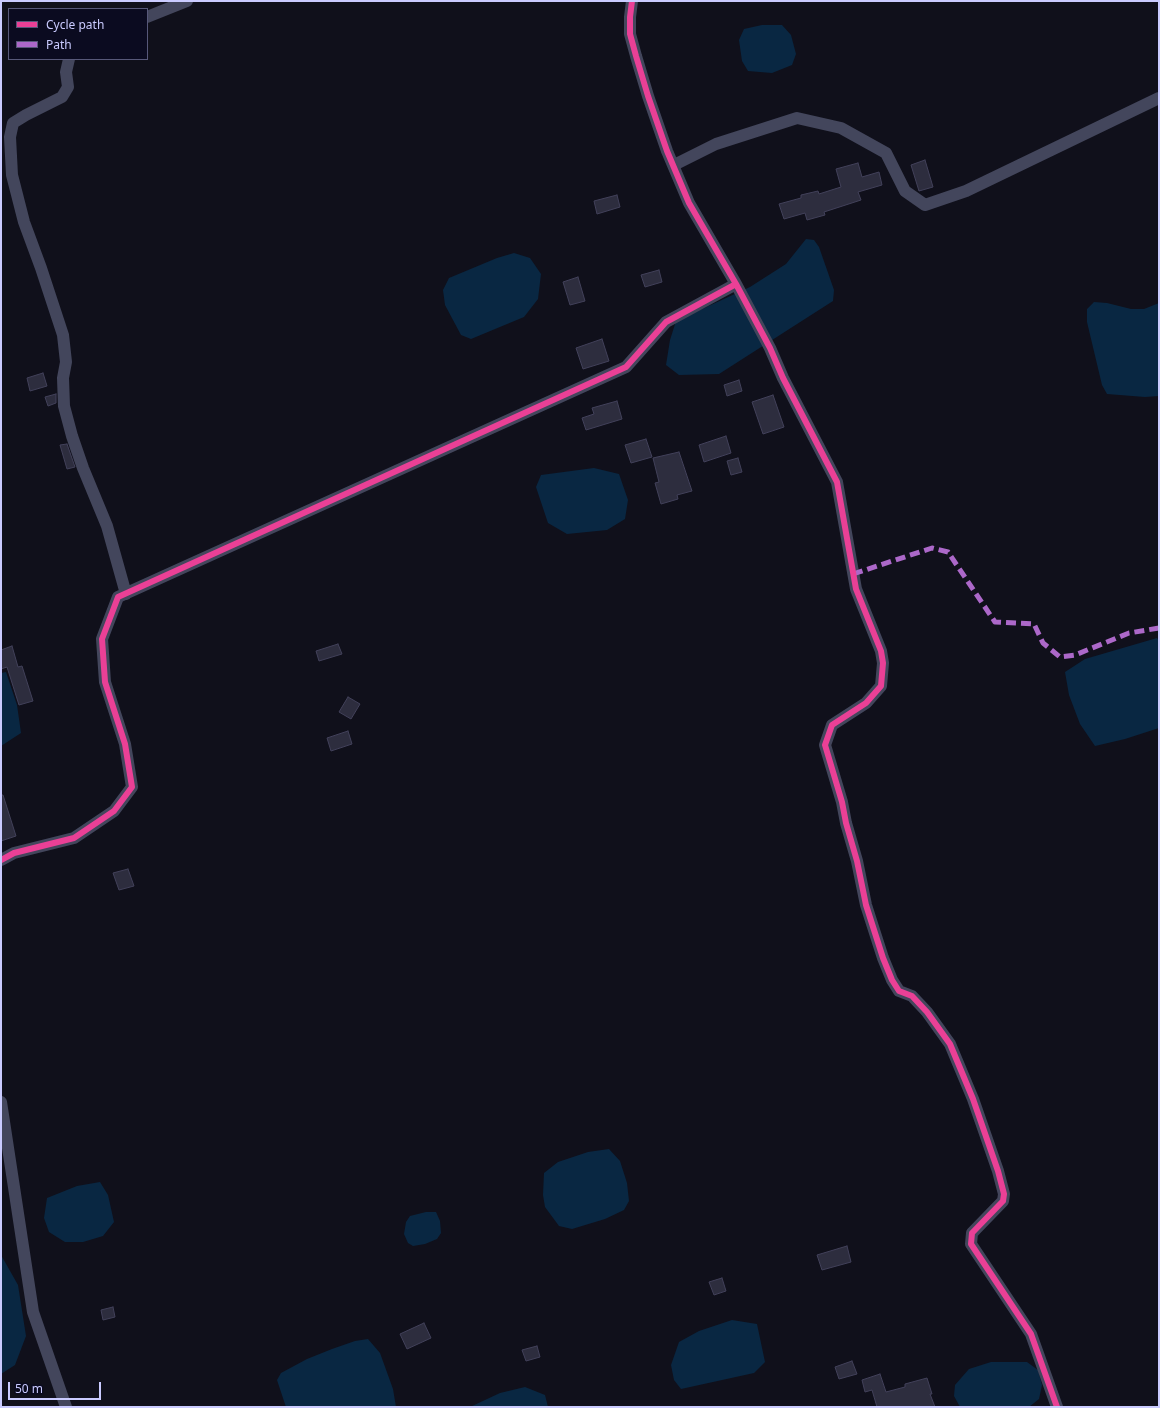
<!DOCTYPE html>
<style>
body{margin:0}
#map{position:relative;width:1160px;height:1408px;overflow:hidden;background:#10101b;font-family:"Noto Sans",sans-serif}
canvas{display:block}
.frame{position:absolute;inset:0;border:2px solid #cacbff;pointer-events:none}
.legend{position:absolute;left:8px;top:8px;width:140px;height:52px;box-sizing:border-box;background:#0b0b20;border:1px solid #575879;margin:0;padding:5px 7px;list-style:none;font-size:12px;color:#cacbff}
.legend li{display:flex;align-items:center;gap:8px;height:20px}
.legend b{width:20px;border:1px solid #575879}
.scale{position:absolute;left:8px;top:1382px;width:93px;height:18px;box-sizing:border-box;border:2px solid #cacbff;border-top:0;padding-left:5px;font-size:12px;line-height:14px;white-space:nowrap;color:#cacbff;-webkit-text-stroke:3px #0b0b20;paint-order:stroke}
</style>
<div id="map">
<canvas width="1160" height="1408"></canvas>
<div class="frame"></div>
<ul class="legend">
<li><b style="height:5px;background:#ea4096"></b>Cycle path</li>
<li><b style="height:5px;background:#ac68c9"></b>Path</li>
</ul>
<div class="scale">50 m</div>
</div>
<script>
const ctx = document.querySelector('canvas').getContext('2d');
ctx.lineJoin = 'round';
function paint(path, color) { ctx.fillStyle = color; ctx.fill(path, 'evenodd'); }
const shape = rows => new Path2D(rows.map(r => 'M' + r).join(''));
function stroke(path, color, width, dash) { ctx.strokeStyle = color; ctx.lineWidth = width; ctx.lineCap = dash ? 'butt' : 'round'; ctx.setLineDash(dash || []); ctx.stroke(path); }
paint(shape([
 [762,25,782,25,791,35,796,54,792,65,772,73,748,71,742,61,739,40,744,29],
 [806,239,814,240,819,247,834,290,833,301,719,374,679,375,666,365,670,340,676,321,750,287,786,264],
 [514,253,530,258,541,274,538,299,524,317,471,339,461,335,445,305,443,290,449,278,497,258],
 [1094,302,1107,303,1131,309,1144,309,1159,303,1159,396,1145,397,1107,394,1102,385,1087,322,1087,309],
 [594,468,619,474,628,500,625,519,607,530,567,534,548,523,536,487,541,475],
 [1157,638,1159,641,1159,728,1125,739,1095,746,1080,724,1069,695,1065,672,1085,659],
 [6,672,17,705,21,733,1,746,1,673],
 [609,1149,620,1161,627,1183,629,1201,624,1210,605,1219,572,1229,559,1226,545,1207,543,1195,544,1173,558,1162,588,1152],
 [100,1182,108,1195,114,1222,103,1236,83,1242,65,1242,49,1232,44,1218,47,1198,77,1186],
 [426,1212,436,1212,440,1221,441,1233,437,1239,425,1244,413,1246,408,1243,404,1234,406,1222,410,1216],
 [1,1255,18,1285,26,1336,15,1365,1,1374],
 [732,1320,757,1324,765,1362,754,1373,681,1389,674,1380,671,1365,679,1342,699,1331],
 [368,1339,380,1353,393,1389,396,1407,286,1407,277,1380,281,1373,307,1359,332,1349,355,1341],
 [991,1362,1027,1362,1038,1370,1042,1385,1039,1399,1029,1407,960,1407,954,1396,955,1385,969,1369],
 [525,1387,545,1395,548,1407,470,1407,500,1393]
]), '#092742');
const building = shape([
 [925,160,933,187,919,191,911,165,925,160],
 [858,163,862,177,879,172,882,185,858,192,861,200,824,212,825,215,807,220,805,213,784,219,779,204,801,198,801,195,818,191,819,194,841,187,836,169,858,163],
 [617,195,620,207,597,214,594,201,617,195],
 [659,270,662,282,645,287,641,275,659,270],
 [578,277,585,301,570,305,563,282,578,277],
 [602,339,609,361,583,369,576,348,602,339],
 [43,373,47,386,30,391,27,378,43,373],
 [739,380,742,391,727,396,724,385,739,380],
 [56,394,56,403,48,406,45,397,56,394],
 [773,395,784,427,763,434,752,402,773,395],
 [617,401,622,419,586,430,582,418,594,414,592,408,617,401],
 [726,436,731,453,704,462,699,445,726,436],
 [646,439,652,457,631,463,625,445,646,439],
 [67,444,75,467,67,469,60,445,67,444],
 [679,452,692,491,677,495,678,499,661,504,655,483,659,482,653,458,679,452],
 [738,458,742,472,731,475,727,461,738,458],
 [338,644,342,654,319,661,316,651,338,644],
 [12,646,18,667,22,666,33,701,19,705,7,667,1,669,1,650,12,646],
 [348,697,360,704,351,719,339,712,348,697],
 [348,731,352,744,331,751,327,738,348,731],
 [1,795,3,795,16,836,1,841,1,795],
 [128,869,134,886,119,890,113,873,128,869],
 [847,1246,851,1262,822,1270,817,1255,847,1246],
 [722,1278,726,1291,714,1295,709,1282,722,1278],
 [113,1307,115,1317,103,1320,101,1310,113,1307],
 [424,1323,431,1338,407,1349,400,1334,424,1323],
 [537,1346,540,1357,526,1361,522,1350,537,1346],
 [852,1361,857,1374,839,1379,835,1367,852,1361],
 [880,1374,886,1392,905,1387,905,1384,927,1378,932,1394,930,1394,935,1407,877,1407,872,1390,865,1392,862,1380,880,1374]
]);
paint(building, '#2d2d3e');
stroke(building, '#42415a', 1);
stroke(shape([
 [632,1,630,17,630,34,636,56,648,96,667,151,689,203,736,284,770,348,783,378,837,482,856,589,881,651,883,663,881,686,866,703,832,725,825,745,842,802,846,823,857,861,866,905,883,958,892,980,899,991,912,996,927,1012,950,1044,973,1099,998,1171,1004,1194,1003,1201,972,1233,971,1244,1031,1334,1057,1407],
 [147,17,187,1],
 [69,59,66,72,68,87,62,97,26,115,13,123,10,137,12,175,24,222,41,268,63,335,66,362,63,378,64,406,72,436,83,468,107,526,126,594],
 [674,165,716,144,797,118,841,128,886,153,905,191,925,205,966,191,1159,98],
 [1,860,14,853,74,838,114,811,132,787,125,744,105,682,102,639,118,597,626,367,666,322,736,284],
 [1,1102,33,1312,66,1407]
]), '#43465c', 12);
stroke(shape([
 [853,574,932,548,948,552,995,622,1034,624,1043,643,1060,657,1075,655,1129,633,1159,628]
]), '#ac68c9', 5, [10, 5]);
stroke(shape([
 [632,1,630,17,630,34,636,56,648,96,667,151,689,203,736,284,770,348,783,378,837,482,856,589,881,651,883,663,881,686,866,703,832,725,825,745,842,802,846,823,857,861,866,905,883,958,892,980,899,991,912,996,927,1012,950,1044,973,1099,998,1171,1004,1194,1003,1201,972,1233,971,1244,1031,1334,1057,1407],
 [1,860,14,853,74,838,114,811,132,787,125,744,105,682,102,639,118,597,626,367,666,322,736,284]
]), '#ea4096', 6);
</script>
